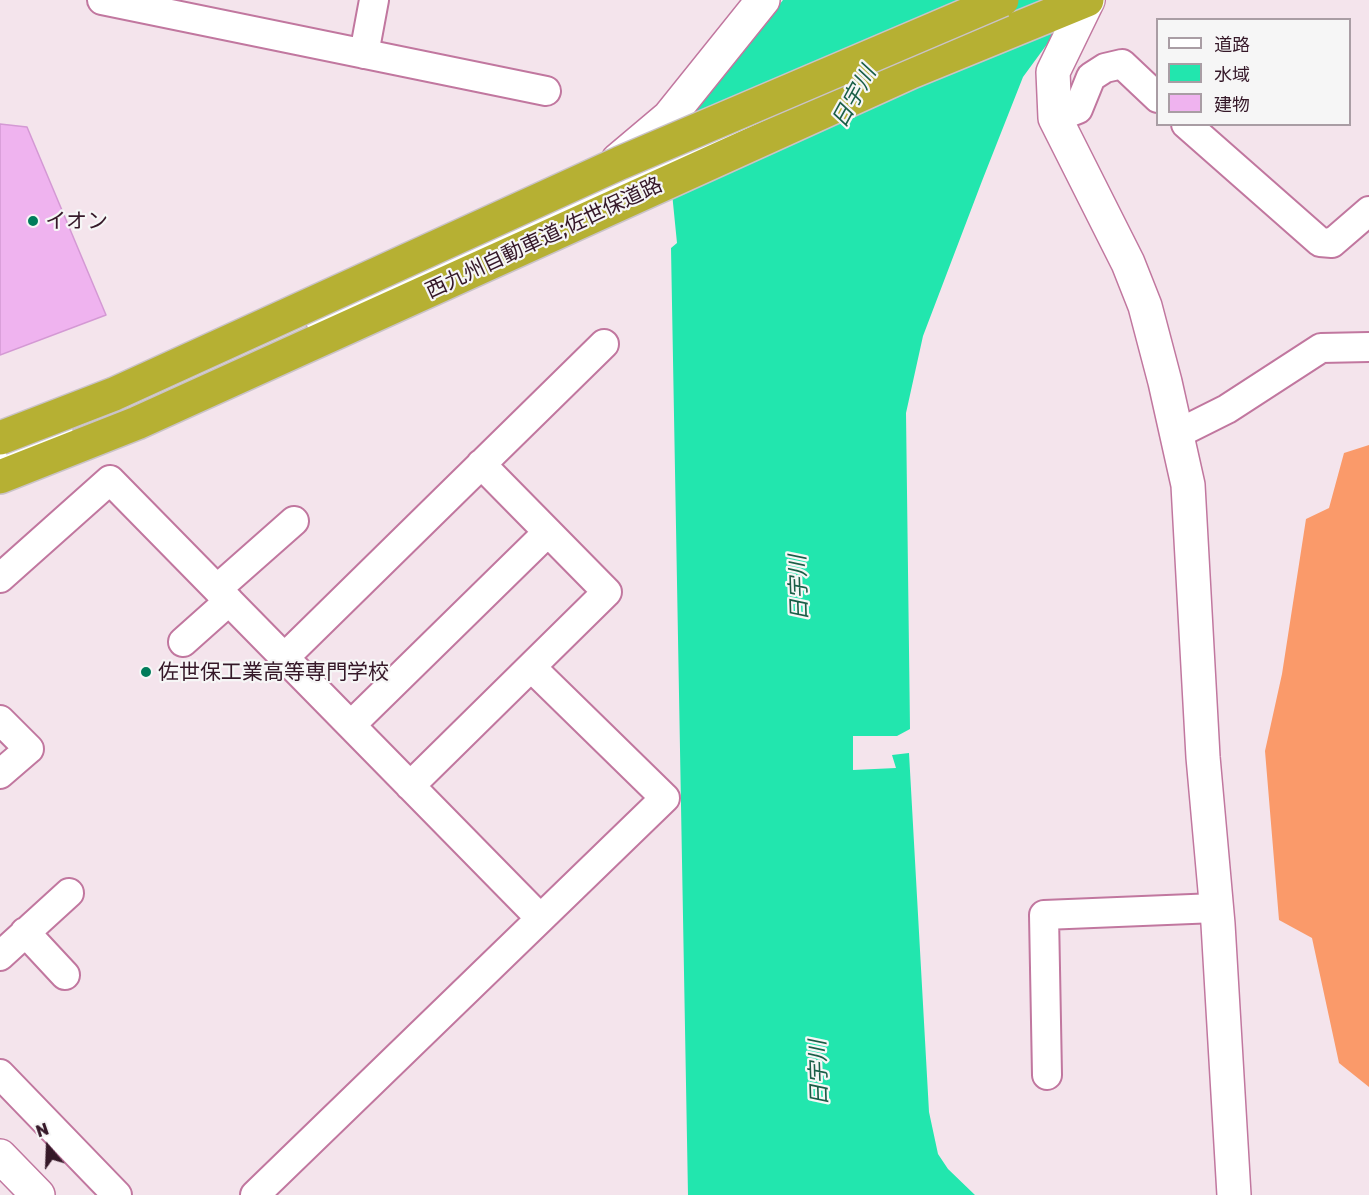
<!DOCTYPE html>
<meta charset="utf-8">
<style>
body{margin:0}
#map{position:relative;width:1369px;height:1195px;overflow:hidden;background:#f4e4ec;font-family:"Golos Text","Noto Sans JP",sans-serif}
canvas{display:block}
.legend{position:absolute;left:1156px;top:18px;width:195px;height:108px;box-sizing:border-box;background:#f6f6f6;border:2px solid #a99da4;margin:0;padding:8px 10px;list-style:none;font-size:18px;color:#351828}
.legend li{display:flex;align-items:center;gap:12px;height:30px}
.legend b{width:30px;border:2px solid #a99da4}
.north{position:absolute;left:18px;top:1117px;width:60px;height:60px;-webkit-text-stroke:4px #f6f6f6;paint-order:stroke;rotate:341deg;font-size:16px;font-weight:700;line-height:24px;text-align:center;color:#351828}
.north::after{content:'';display:block;margin:auto;width:21px;height:27px;background:#351828;clip-path:polygon(50% 0,100% 100%,50% 72%,0 100%)}
</style>
<div id="map">
<canvas width="1369" height="1195"></canvas>
<ul class="legend">
<li><b style="height:8px;background:#fff"></b>道路</li>
<li><b style="height:16px;background:#22e6ae"></b>水域</li>
<li><b style="height:16px;background:#efb3ef"></b>建物</li>
</ul>
<div class="north">N</div>
</div>
<script>
const ctx = document.querySelector('canvas').getContext('2d');
ctx.lineJoin = 'round';
function paint(path, color) { ctx.fillStyle = color; ctx.fill(path, 'evenodd'); }
const shape = rows => new Path2D(rows.map(r => 'M' + r).join(''));
function stroke(path, color, width, dash) { ctx.strokeStyle = color; ctx.lineWidth = width; ctx.lineCap = dash ? 'butt' : 'round'; ctx.setLineDash(dash || []); ctx.stroke(path); }
function write(font, color, halo, rows, align = 'center') {
  ctx.font = font + ' "Golos Text","Noto Sans JP",sans-serif'; ctx.lineWidth = 4.5; ctx.setLineDash([]); ctx.textBaseline = 'middle'; ctx.strokeStyle = halo; ctx.fillStyle = color; for (const [text, x, y, turn = 0] of rows) {
    ctx.save(); ctx.translate(x, y); ctx.rotate((+turn || 0) * Math.PI / 180); ctx.textAlign = isNaN(turn) ? turn : align; if (halo) ctx.strokeText(text, 0, 0); ctx.fillText(text, 0, 0); ctx.restore();
  }
}
paint(shape([
 [1369,445,1369,1087,1339,1063,1312,938,1279,920,1265,751,1282,674,1306,519,1329,508,1344,453]
]), '#fa9a6a');
paint(shape([
 [783,0,1065,0,1053,36,1023,77,982,181,923,336,906,413,910,729,897,736,853,736,853,770,896,768,892,755,909,753,929,1112,938,1154,948,1169,975,1195,688,1195,671,248,677,243,668,153,689,116]
]), '#22e6ae');
const building = shape([
 [0,124,27,127,106,315,0,355,0,124]
]);
paint(building, '#efb3ef');
stroke(building, '#d499d4', 1.5);
const minor = shape([
 [102,0,546,91],
 [364,54,374,0],
 [1055,118,1078,109,1091,77,1105,68,1122,64,1158,98],
 [1186,124,1320,242,1332,243,1369,211],
 [1177,434,1227,409,1321,348,1369,347],
 [0,578,110,480,540,918],
 [217,589,294,521],
 [183,642,229,601],
 [284,658,604,344],
 [0,720,29,749,0,774],
 [351,725,548,532],
 [410,786,607,592,481,464],
 [25,932,65,975],
 [0,956,69,893],
 [0,1074,117,1195],
 [1047,1075,1044,915,1216,908],
 [255,1195,665,798,531,667]
]);
const tertiary = shape([
 [1088,0,1053,72,1055,118,1128,263,1145,306,1165,382,1188,485,1203,757,1218,924,1234,1195],
 [618,160,669,117,763,0],
 [321,317,550,217,769,116],
 [0,456,56,432],
 [0,1156,38,1195]
]);
const motorway = shape([
 [0,477,137,423,911,72,1087,0]
]);
stroke(minor, '#c1779f', 32);
stroke(tertiary, '#c1779f', 36);
stroke(motorway, '#cac3c7', 36);
stroke(minor, '#fff', 28);
stroke(tertiary, '#fff', 33);
stroke(motorway, '#b6b033', 33);
const motorwayBridge = shape([
 [0,438,114,394,620,163,1002,0]
]);
stroke(motorwayBridge, '#cac3c7', 36, []);
stroke(motorwayBridge, '#b6b033', 33);
for (const [x, y, r, color] of [
 [33,221,6,"#007c5b"],
 [146,672,6,"#007c5b"]
]) { const dot = new Path2D(); dot.arc(x, y, r, 0, 2 * Math.PI); ctx.fillStyle = color; ctx.fill(dot); stroke(dot, '#f6f6f6', 2); }
write('21px', '#351828', '#f6f6f6', [
 ["イオン",45,221],
 ["佐世保工業高等専門学校",158,672]
], 'left');
write('21px', '#351828', '#f6f6f6', [
 ["西九州自動車道;佐世保道路",544,238,-25]
]);
write('italic 22px', '#195e47', '#f6f6f6', [
 ["日宇川",854,97,-61],
 ["日宇川",799,588,-92],
 ["日宇川",819,1073,-92]
]);
</script>
